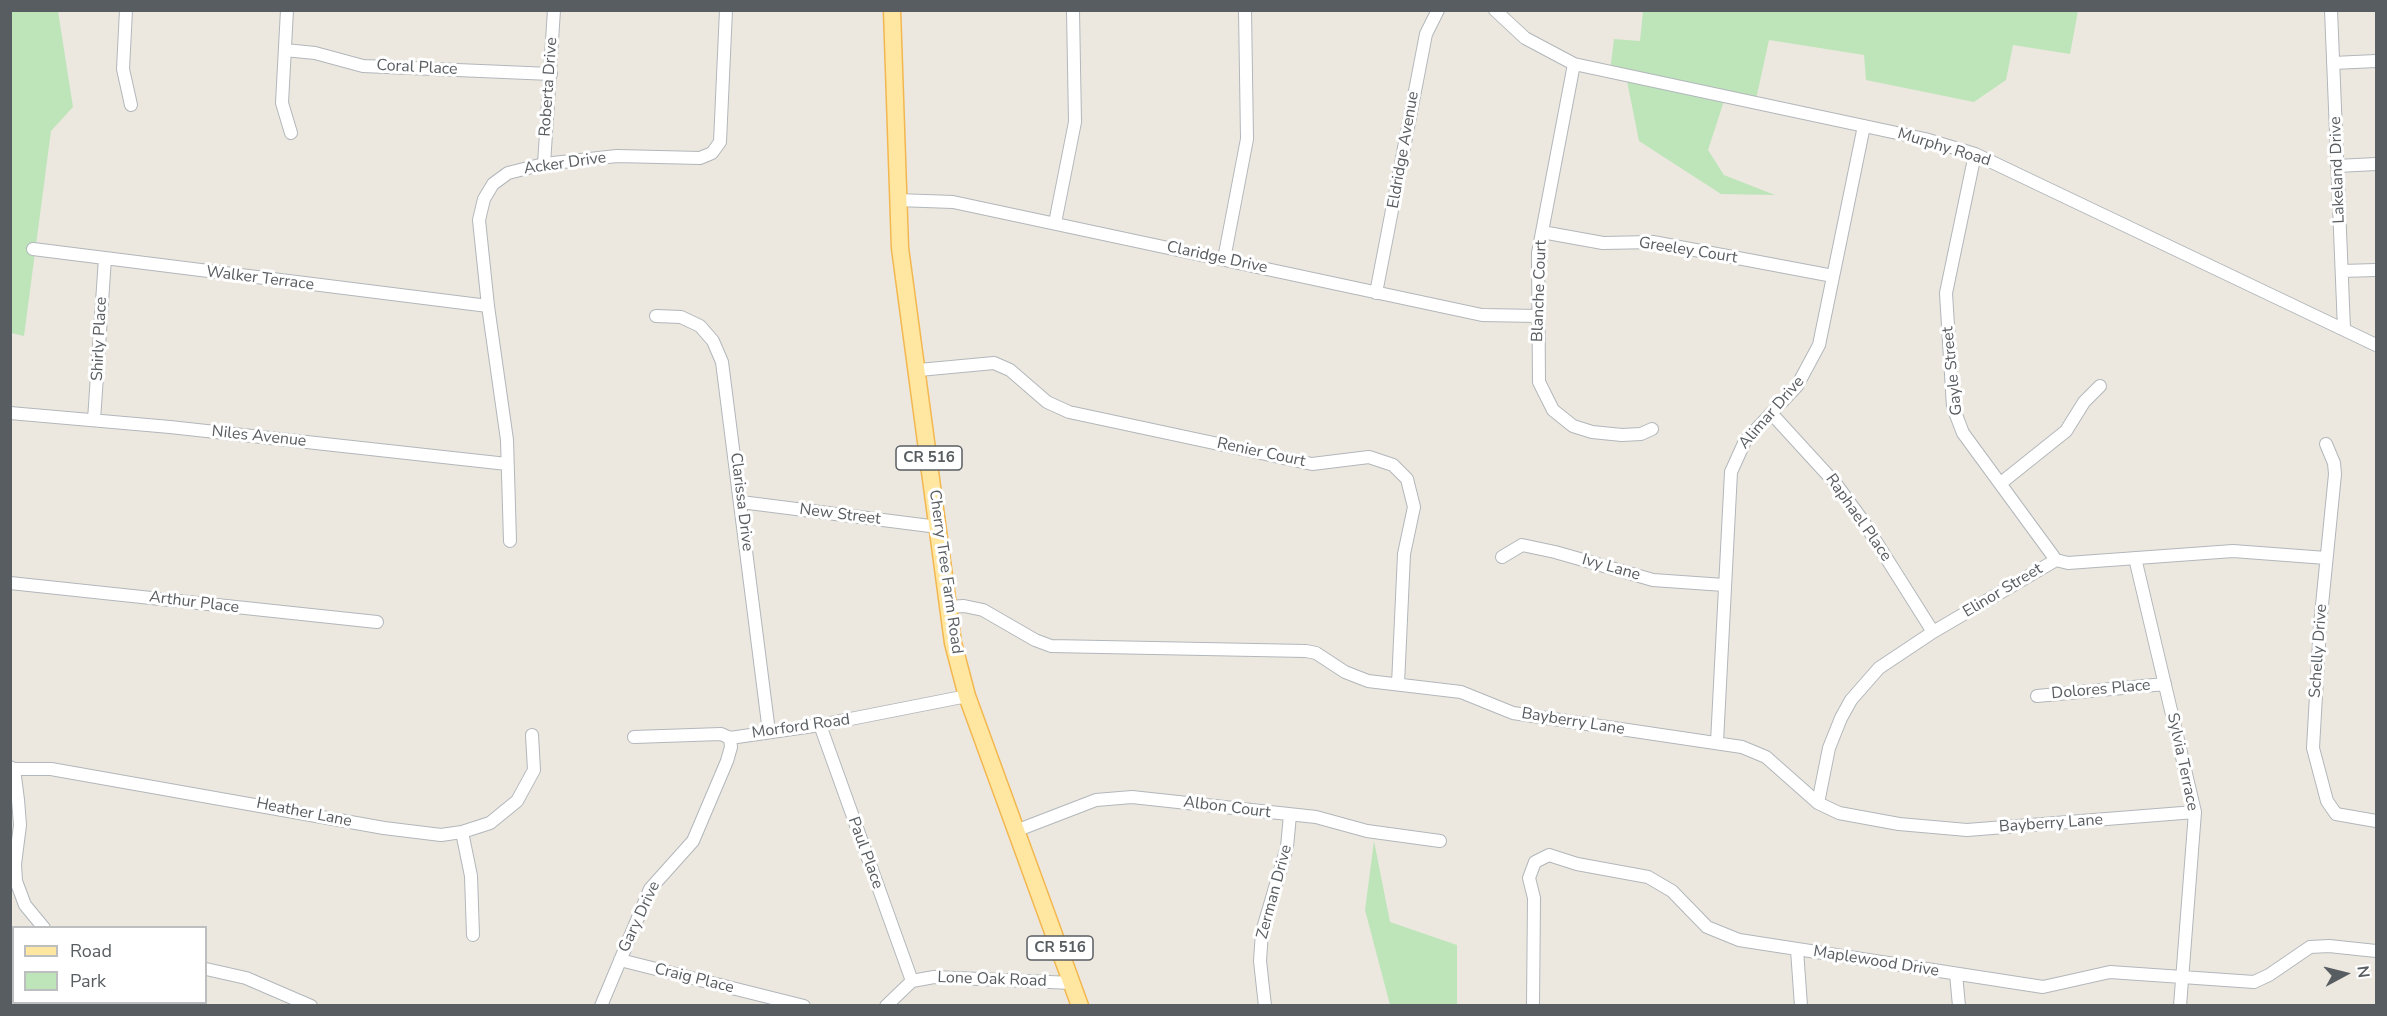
<!DOCTYPE html>
<style>
body{margin:0}
#map{position:relative;width:2387px;height:1016px;overflow:hidden;background:#ece8df;font-family:"Nunito Sans",sans-serif}
canvas{display:block}
.frame{position:absolute;inset:0;border:12px solid #585d61;pointer-events:none}
.legend{position:absolute;left:12px;top:926px;width:195px;height:78px;box-sizing:border-box;background:#fff;border:2px solid #bcbec0;margin:0;padding:8px 10px;list-style:none;font-size:18px;color:#585d61}
.legend li{display:flex;align-items:center;gap:12px;height:30px}
.legend b{width:30px;border:2px solid #bcbec0}
.north{position:absolute;left:2315px;top:944px;width:60px;height:60px;-webkit-text-stroke:4px #fff;paint-order:stroke;rotate:83deg;font-size:16px;font-weight:700;line-height:24px;text-align:center;color:#585d61}
.north::after{content:'';display:block;margin:auto;width:21px;height:27px;background:#585d61;clip-path:polygon(50% 0,100% 100%,50% 72%,0 100%)}
</style>
<div id="map">
<canvas width="2387" height="1016"></canvas>
<div class="frame"></div>
<ul class="legend">
<li><b style="height:8px;background:#ffe7a1"></b>Road</li>
<li><b style="height:16px;background:#bee5ba"></b>Park</li>
</ul>
<div class="north">N</div>
</div>
<script>
const ctx = document.querySelector('canvas').getContext('2d');
ctx.lineJoin = 'round';
function paint(path, color) { ctx.fillStyle = color; ctx.fill(path, 'evenodd'); }
const shape = rows => new Path2D(rows.map(r => 'M' + r).join(''));
function stroke(path, color, width, dash) { ctx.strokeStyle = color; ctx.lineWidth = width; ctx.lineCap = dash ? 'butt' : 'round'; ctx.setLineDash(dash || []); ctx.stroke(path); }
function write(font, color, halo, rows, align = 'center') {
  ctx.font = font + ' "Nunito Sans",sans-serif'; ctx.lineWidth = 6; ctx.setLineDash([]); ctx.textBaseline = 'middle'; ctx.strokeStyle = halo; ctx.fillStyle = color; for (const [text, x, y, turn = 0] of rows) {
    ctx.save(); ctx.translate(x, y); ctx.rotate((+turn || 0) * Math.PI / 180); ctx.textAlign = isNaN(turn) ? turn : align; if (halo) ctx.strokeText(text, 0, 0); ctx.fillText(text, 0, 0); ctx.restore();
  }
}
paint(shape([
 [11,11,58,11,73,107,51,131,24,336,11,333],
 [1643,11,2078,11,2070,54,2013,45,2006,80,1974,102,1866,80,1864,55,1769,40,1755,104,1725,98,1708,150,1724,175,1775,195,1721,194,1639,141,1626,76,1610,72,1614,39,1640,41],
 [1374,841,1390,922,1457,945,1457,1005,1390,1005,1365,910]
]), '#bee5ba');
const minor = shape([
 [126,10,123,69,131,105],
 [287,10,282,103,291,133],
 [1495,10,1525,38,1574,64,1925,139,1975,154,2376,345],
 [2331,10,2344,329],
 [285,50,315,53,363,66,551,74],
 [2333,63,2376,61],
 [1574,64,1538,253,1539,382,1553,410,1573,426,1592,432,1622,435,1641,434,1652,429],
 [1975,154,1946,293,1953,407,1963,433,2056,560],
 [544,164,554,10],
 [2337,166,2376,164],
 [897,200,953,202,1482,315,1538,316],
 [1055,223,1075,122,1073,10],
 [1542,232,1603,243,1653,242,1833,276],
 [33,249,488,306],
 [1224,259,1247,139,1245,10],
 [2342,271,2376,270],
 [1376,293,1426,34,1438,10],
 [656,316,681,317,700,326,713,341,722,362,769,732],
 [919,370,994,363,1010,370,1047,402,1069,412,1312,464,1369,457,1393,465,1407,479,1414,507,1404,554,1398,684],
 [10,413,170,427,507,464],
 [1771,413,1836,484,1863,521,1933,632],
 [94,420,105,258],
 [2326,444,2334,463,2335,474,2320,625,2313,748,2327,801,2336,814,2376,821],
 [2001,483,2066,431,2084,402,2100,386],
 [741,502,938,527],
 [510,541,507,440,488,306,479,220,484,199,493,184,508,173,544,164,617,156,700,158,712,153,720,142,726,10],
 [1502,557,1522,545,1555,552,1653,580,1724,585],
 [2135,558,2195,812,2180,1006],
 [10,583,377,622],
 [948,607,964,606,983,610,1035,640,1051,646,1306,651,1316,653,1345,672,1368,681,1461,692,1513,713,1742,747,1766,757,1818,803,1839,813,1899,824,1967,830,2195,812],
 [2037,696,2165,684],
 [820,725,912,981],
 [634,737,721,734,730,738,820,725,967,696],
 [1717,742,1731,472,1745,441,1797,386,1819,345,1864,126],
 [10,767,14,769,18,800,20,825,15,864,16,881,25,905,44,928],
 [14,769,51,769,384,828,441,835,462,832,490,823,517,801,534,770,532,735],
 [1818,803,1829,748,1841,718,1851,700,1879,668,1933,632,2056,560,2068,563,2233,551,2326,558],
 [1018,830,1096,800,1132,797,1316,817,1367,831,1440,841],
 [462,832,471,876,473,935],
 [1797,950,1801,1006],
 [620,960,804,1006],
 [206,969,246,978,311,1006],
 [1956,974,1959,1006],
 [173,1006,173,1002],
 [601,1006,650,889,693,841,727,761,731,747,730,738],
 [886,1006,912,981,934,977,1072,983],
 [1265,1006,1260,961,1262,932,1287,847,1290,815],
 [1533,1006,1534,898,1529,878,1535,862,1549,855,1577,864,1648,877,1672,891,1707,927,1739,940,2043,987,2110,972,2254,982,2269,975,2310,947,2329,946,2376,951]
]);
const major = shape([
 [892,10,900,248,953,643,967,696,1080,1006]
]);
stroke(minor, '#b2b7bb', 14);
stroke(major, '#f3b751', 19);
stroke(minor, '#fff', 12);
stroke(major, '#ffe7a1', 16);
for (const [x, y, w] of [
 [929,458,66],
 [1060,948,66]
]) { const box = new Path2D(); box.roundRect(x - w / 2, y - 12, w, 24, 4.5); ctx.fillStyle = '#fff'; ctx.fill(box); stroke(box, '#585d61', 1.5); }
write('bold 15px', '#585d61', null, [
 ["CR 516",929,458],
 ["CR 516",1060,948]
]);
write('16px', '#585d61', '#fff', [
 ["Coral Place",417,68,3],
 ["Roberta Drive",549,87,-86],
 ["Murphy Road",1944,148,17],
 ["Eldridge Avenue",1404,150,-80],
 ["Acker Drive",565,164,-8],
 ["Lakeland Drive",2338,170,-92],
 ["Greeley Court",1688,251,9],
 ["Claridge Drive",1217,258,12],
 ["Walker Terrace",260,279,7],
 ["Blanche Court",1540,291,-88],
 ["Shirly Place",100,339,-87],
 ["Gayle Street",1953,371,-96],
 ["Alimar Drive",1772,413,-49],
 ["Niles Avenue",259,437,6],
 ["Renier Court",1261,453,12],
 ["Clarissa Drive",741,502,83],
 ["New Street",840,515,7],
 ["Raphael Place",1858,518,55],
 ["Ivy Lane",1611,568,16],
 ["Cherry Tree Farm Road",945,572,82],
 ["Elinor Street",2003,591,-31],
 ["Arthur Place",194,603,7],
 ["Schelly Drive",2319,651,-86],
 ["Dolores Place",2101,690,-5],
 ["Bayberry Lane",1573,722,9],
 ["Morford Road",801,727,-8],
 ["Sylvia Terrace",2182,762,78],
 ["Albon Court",1227,808,7],
 ["Heather Lane",304,813,11],
 ["Bayberry Lane",2051,824,-4],
 ["Paul Place",865,853,70],
 ["Zerman Drive",1275,892,-75],
 ["Gary Drive",640,917,-65],
 ["Maplewood Drive",1876,962,9],
 ["Craig Place",694,979,14],
 ["Lone Oak Road",992,980,2]
]);
</script>
